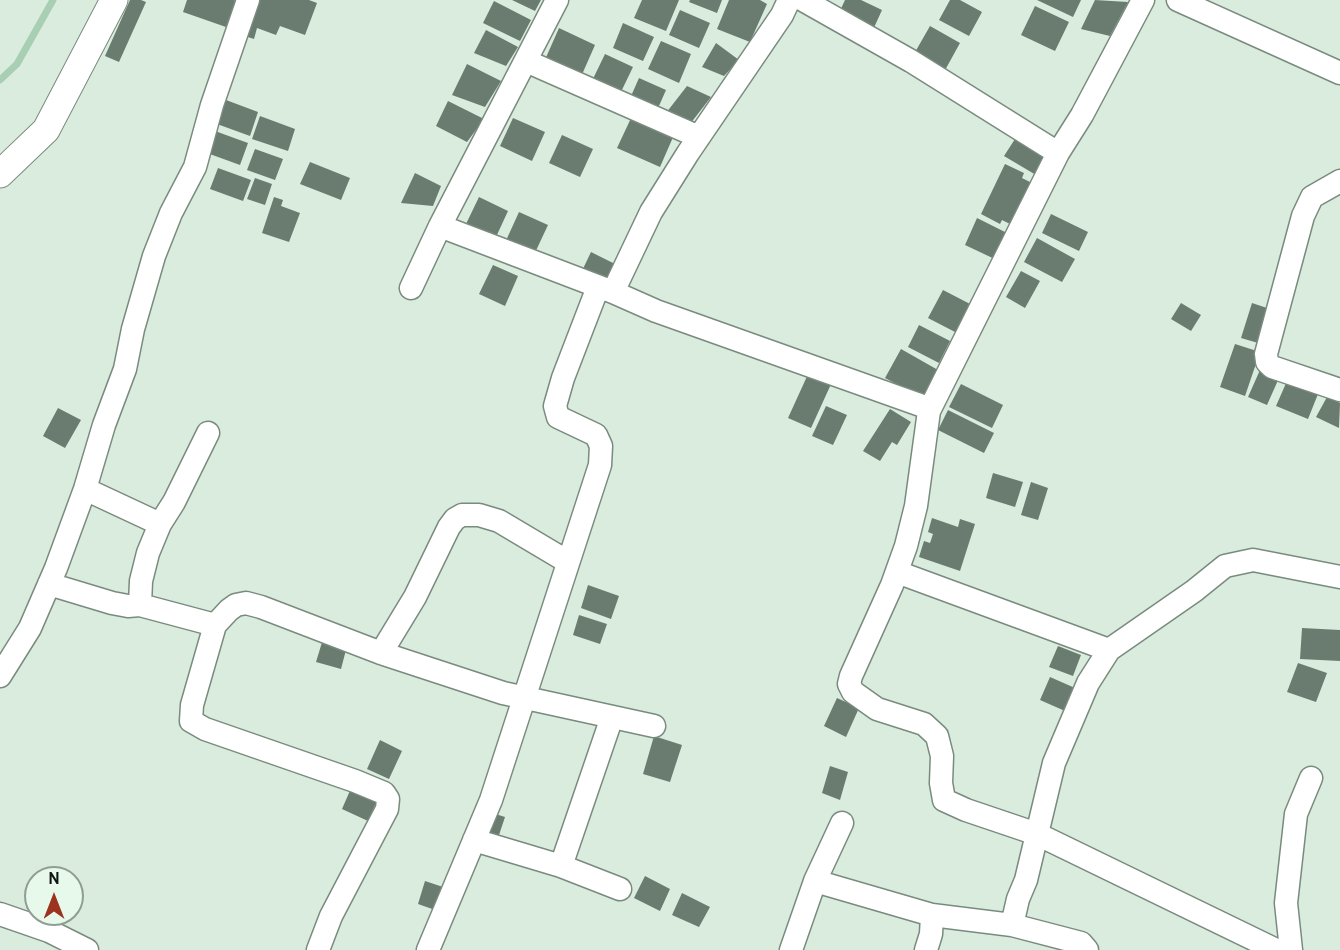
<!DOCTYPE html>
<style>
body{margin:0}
#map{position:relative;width:1340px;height:950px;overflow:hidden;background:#d9ecde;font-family:Overpass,sans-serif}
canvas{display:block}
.north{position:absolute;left:24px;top:866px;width:60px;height:60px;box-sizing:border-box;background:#e6f9eb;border:2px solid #909d93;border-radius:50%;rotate:0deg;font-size:16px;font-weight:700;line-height:24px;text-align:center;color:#0e1410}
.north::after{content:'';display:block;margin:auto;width:21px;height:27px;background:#9c331e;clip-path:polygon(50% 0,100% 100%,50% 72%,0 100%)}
</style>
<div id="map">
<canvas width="1340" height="950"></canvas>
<div class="north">N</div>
</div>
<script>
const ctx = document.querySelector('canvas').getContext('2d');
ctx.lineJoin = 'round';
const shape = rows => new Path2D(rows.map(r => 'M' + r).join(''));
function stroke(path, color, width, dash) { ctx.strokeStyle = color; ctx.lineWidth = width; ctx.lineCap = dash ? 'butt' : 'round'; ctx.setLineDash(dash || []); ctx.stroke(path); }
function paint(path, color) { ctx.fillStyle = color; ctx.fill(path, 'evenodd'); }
stroke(shape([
 [0,80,17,64,53,0]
]), '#a8ceb3', 7);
paint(shape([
 [130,0,141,0,146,2,119,62,105,56],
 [187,0,234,0,236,1,226,27,183,12],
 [255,0,309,0,317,3,305,35,280,26,276,35,257,28,254,39,242,35],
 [512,0,541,0,535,11],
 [642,0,679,0,666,31,634,18],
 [690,0,722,0,717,13,689,2],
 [729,0,760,0,767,4,750,42,717,29],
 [845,0,861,0,882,10,872,32,838,15],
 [950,0,960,0,982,12,969,36,939,20],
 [1037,0,1081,0,1073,17],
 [1095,0,1128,2,1110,36,1081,29],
 [494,1,531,20,520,41,483,23],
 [1035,6,1069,22,1055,51,1021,35],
 [680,10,710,23,699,48,669,35],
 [623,23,654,37,643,61,613,48],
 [930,26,960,43,944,72,914,54],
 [559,28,595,45,580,79,544,62],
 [486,30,518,47,506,66,474,53],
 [661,41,691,54,679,83,648,69],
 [716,43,739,60,724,76,702,67],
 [605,54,633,67,619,96,591,83],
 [467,64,501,81,485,107,452,95],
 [639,78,666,90,655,115,628,103],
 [687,86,711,97,690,124,666,113],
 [226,100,258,112,250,136,217,124],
 [448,101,484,119,467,142,436,126],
 [260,116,295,129,288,151,252,139],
 [632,116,674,135,660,167,617,148],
 [513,118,545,132,532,161,500,146],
 [215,131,248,143,240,165,207,153],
 [562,135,593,149,580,177,549,163],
 [1015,139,1047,159,1036,175,1004,156],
 [255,149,283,159,275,180,247,170],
 [310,162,350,178,341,200,300,184],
 [1005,164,1024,173,1022,178,1034,184,1014,226,1002,220,1000,224,981,214],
 [218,168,251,180,243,201,210,189],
 [415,173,441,186,433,206,401,203],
 [255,178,272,184,265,205,247,199],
 [274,197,283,200,281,206,300,213,289,242,262,233],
 [479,197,508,211,496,237,466,224],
 [519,212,548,225,533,257,504,245],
 [1051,214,1088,232,1079,251,1042,233],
 [977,218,1013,236,1001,262,965,245],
 [1037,238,1075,259,1062,282,1024,262],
 [591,252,617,265,613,282,581,273],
 [493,265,518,276,505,306,479,294],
 [1021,271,1040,281,1025,308,1006,297],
 [943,290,972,305,957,333,928,318],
 [1181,303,1201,315,1191,331,1171,319],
 [1252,303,1276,311,1265,345,1241,338],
 [919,325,950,341,939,363,908,347],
 [1235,344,1260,352,1245,396,1220,387],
 [901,349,938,370,923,398,885,378],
 [1260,370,1279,378,1267,405,1248,397],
 [809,372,832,382,811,428,788,418],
 [1287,381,1318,394,1308,419,1276,406],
 [961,384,1003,405,992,428,949,407],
 [1327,397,1340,403,1339,428,1316,417],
 [826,406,847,415,833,445,812,436],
 [58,408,81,420,65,448,43,436],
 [890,409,911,422,897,445,892,442,880,461,863,451],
 [948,410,994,433,984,453,938,430],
 [993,473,1023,482,1015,507,986,498],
 [1031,482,1048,488,1038,520,1021,515],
 [932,518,958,527,960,519,975,524,960,571,919,557,924,541,930,543,933,534,928,532],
 [588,585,619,596,611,619,581,608],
 [579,615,607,624,600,644,573,635],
 [1302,628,1340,630,1340,661,1300,659],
 [323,639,347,646,341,669,316,662],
 [1058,646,1081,655,1073,676,1049,667],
 [1298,663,1327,673,1316,702,1287,692],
 [1050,677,1075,688,1065,711,1040,700],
 [837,698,859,708,846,737,824,726],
 [654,736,682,745,670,782,643,774],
 [380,740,402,751,389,779,367,769],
 [830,766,848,772,840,800,822,793],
 [352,786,378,798,368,821,342,809],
 [489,812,505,817,498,838,482,833],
 [645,876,670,889,660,911,634,898],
 [425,881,446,888,438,911,418,904],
 [682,893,710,907,699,927,672,915]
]), '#6a7b6f');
const minor = shape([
 [803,0,911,61,1058,153],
 [1178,0,1340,73],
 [526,61,699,137],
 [1340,181,1312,197,1303,216,1266,354,1267,362,1272,367,1340,390],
 [440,226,613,292,656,311,923,406,929,411,916,506,906,546,892,585,851,676,849,684,853,692,877,709,924,724,937,736,942,756,941,783,944,800,966,810,1037,834,1276,950],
 [411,288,440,226,557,0],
 [613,292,651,212,688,153,782,15,789,0],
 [929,411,1058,153,1082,115,1143,0],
 [85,489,160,524],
 [897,572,1109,650],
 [49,584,112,603,128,606,140,605,215,625],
 [140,605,141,581,148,553,160,524,174,502,208,433],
 [381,653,415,597,449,527,455,519,462,515,479,515,499,521,568,562],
 [0,676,30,628,56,568,85,489,104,425,125,369,133,329,154,256,171,213,195,167,212,105,248,0],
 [474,840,561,866,620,889],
 [561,866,612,717],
 [815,881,932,915],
 [0,914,49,931,87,950],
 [1012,925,1018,899,1026,880,1054,763,1088,683,1109,650,1194,591,1225,566,1253,560,1340,577],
 [318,950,331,916,387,809,388,799,384,793,355,781,205,729,191,721,192,705,215,625,229,610,236,605,246,603,261,607,381,653,503,693,654,726],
 [428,950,491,800,600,465,601,446,596,435,558,417,555,406,563,378,598,287],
 [791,950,815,881,842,823],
 [926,950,931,934,932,915,1012,925,1081,943,1087,950],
 [1291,950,1286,903,1296,814,1311,778]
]);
const tertiary = shape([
 [0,174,46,130,114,0]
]);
stroke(minor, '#798b7e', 25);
stroke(tertiary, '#798b7e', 29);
stroke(minor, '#fff', 22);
stroke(tertiary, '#fff', 27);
</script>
